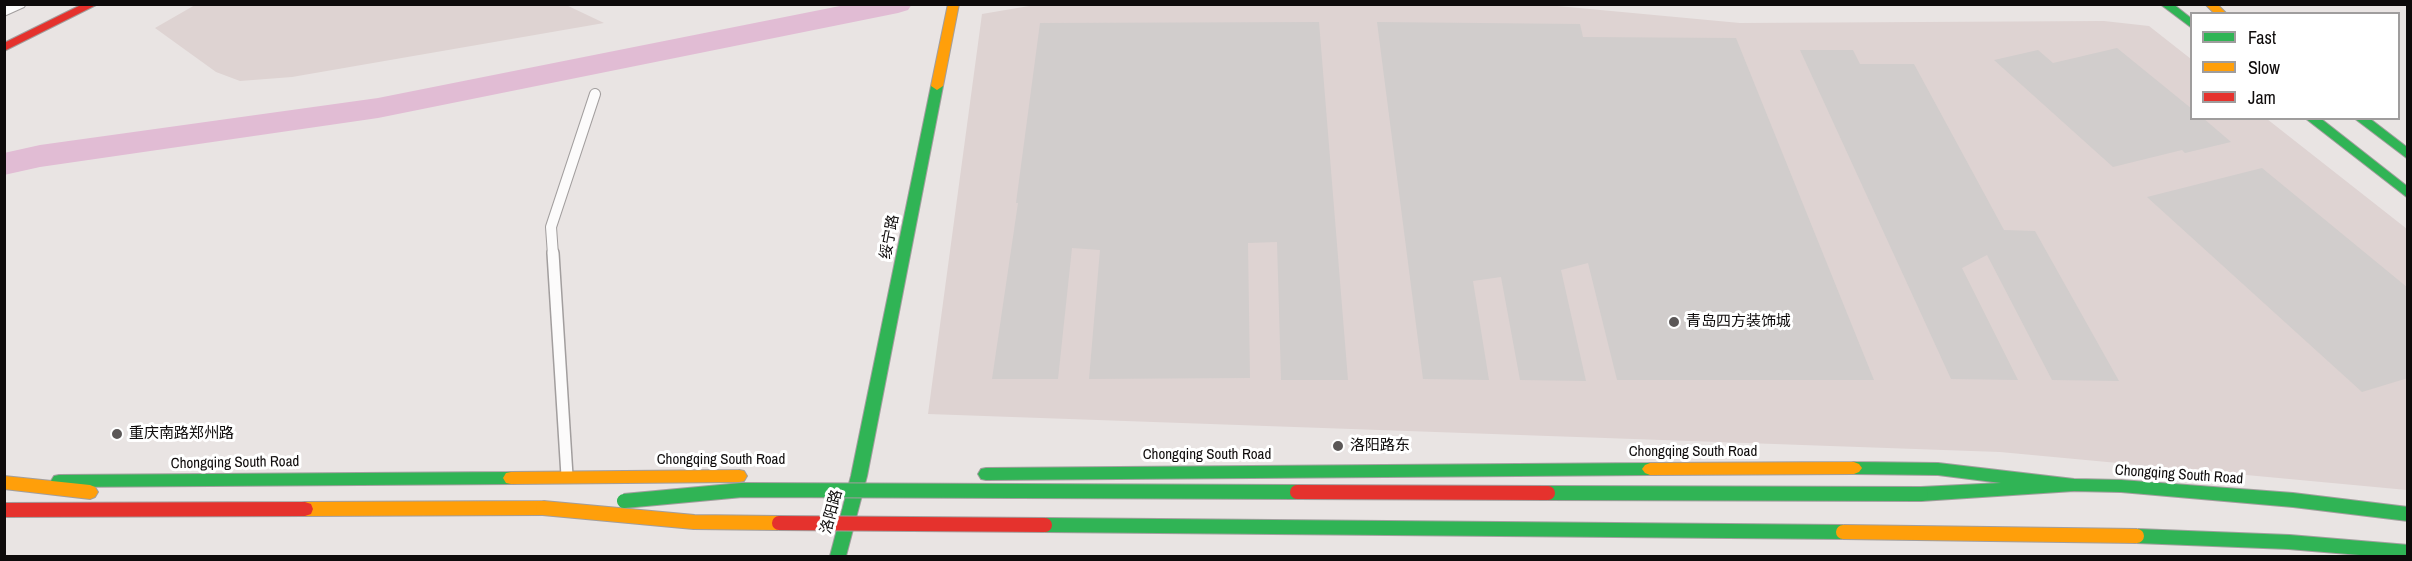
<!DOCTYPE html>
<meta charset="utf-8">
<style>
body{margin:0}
#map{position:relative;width:2412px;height:561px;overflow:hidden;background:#e9e4e3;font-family:"Archivo Narrow",sans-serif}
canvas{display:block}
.frame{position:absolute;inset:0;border:6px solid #0e0b0b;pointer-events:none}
.legend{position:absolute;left:2190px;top:12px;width:210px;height:108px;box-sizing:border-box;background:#fff;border:2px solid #9f9d9d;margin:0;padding:8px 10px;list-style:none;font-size:18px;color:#0e0b0b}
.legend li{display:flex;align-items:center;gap:12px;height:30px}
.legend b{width:30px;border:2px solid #9f9d9d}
</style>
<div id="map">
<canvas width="2412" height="561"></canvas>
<div class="frame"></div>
<ul class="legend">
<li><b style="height:8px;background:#30b455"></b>Fast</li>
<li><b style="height:8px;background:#ff9f0a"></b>Slow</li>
<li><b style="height:8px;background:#e5322d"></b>Jam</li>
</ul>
</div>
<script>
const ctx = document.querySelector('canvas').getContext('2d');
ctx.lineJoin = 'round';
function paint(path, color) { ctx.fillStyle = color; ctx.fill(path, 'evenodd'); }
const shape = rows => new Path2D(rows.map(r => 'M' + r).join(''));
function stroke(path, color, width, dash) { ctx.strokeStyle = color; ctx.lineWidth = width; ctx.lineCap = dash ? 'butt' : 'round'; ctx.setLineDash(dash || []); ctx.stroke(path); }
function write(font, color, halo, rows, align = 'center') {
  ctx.font = font + ' "Archivo Narrow","Noto Sans SC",sans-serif'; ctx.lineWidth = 6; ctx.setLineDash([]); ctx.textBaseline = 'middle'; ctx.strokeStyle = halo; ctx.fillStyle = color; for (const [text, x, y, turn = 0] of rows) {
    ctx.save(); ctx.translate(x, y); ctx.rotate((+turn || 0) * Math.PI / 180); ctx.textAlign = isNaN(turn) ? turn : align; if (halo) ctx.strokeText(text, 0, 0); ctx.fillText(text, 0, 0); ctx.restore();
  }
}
paint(shape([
 [1536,4,1740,23,2104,21,2149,26,2191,59,2192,118,2267,119,2407,229,2407,490,2000,452,928,414,982,14,1035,5],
 [195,5,564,4,604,23,292,77,240,81,216,72,155,28]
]), '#ded3d2');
paint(shape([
 [850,4,912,4,908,10,898,13,378,118,40,167,4,175,4,153,40,145,378,98,850,4]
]), '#e1bcd4');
paint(shape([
 [1319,22,1348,380,1281,380,1277,242,1248,243,1250,378,1089,379,1100,250,1072,248,1058,379,992,379,1018,203,1016,203,1040,23],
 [1377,22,1580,24,1583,37,1736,38,1874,380,1617,380,1588,263,1561,270,1586,381,1520,380,1501,277,1473,281,1489,380,1423,379],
 [2117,48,2192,109,2192,118,2203,118,2231,142,2185,153,2182,150,2113,167,1994,60,2038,50,2053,63],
 [1800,50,1853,50,1860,64,1914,64,2004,230,2035,231,2119,381,2052,380,1987,255,1962,268,2018,380,1951,379],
 [2262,168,2408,288,2408,378,2362,392,2147,197]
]), '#d1cdcc');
const laneFar1 = shape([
 [553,255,551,227,595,94]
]);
const lane = shape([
 [553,253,567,476]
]);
const street = shape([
 [26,4,24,7,4,16,4,5,26,4]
]);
const fast = shape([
 [2160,4,2173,4,2192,19,2192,28,2160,4],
 [937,82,943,86,867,476,846,556,830,556,851,476,931,86,937,82],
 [2305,118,2320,118,2408,187,2408,198,2305,118],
 [2354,118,2369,118,2408,148,2408,159,2354,118],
 [1854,462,1938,463,2074,479,2121,480,2293,493,2408,507,2408,521,2293,507,2121,492,2074,491,1921,501,1916,499,1913,494,1916,489,1921,487,2001,483,1938,475,1854,474,1849,472,1846,468,1849,464,1854,462],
 [1650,463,1655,465,1658,469,1655,473,1650,475,986,480,981,479,978,474,981,469,986,468,1650,463],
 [511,472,516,473,519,478,516,483,511,484,59,487,54,486,51,481,54,476,59,475,511,472]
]);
const slow = shape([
 [948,4,959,4,943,86,937,90,931,86,948,4],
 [2205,4,2217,4,2227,14,2215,14,2205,4],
 [1854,462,1859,464,1862,468,1859,472,1854,474,1650,475,1645,473,1642,469,1645,465,1650,463,1854,462],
 [739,470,744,471,747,476,744,481,739,482,511,484,506,483,503,478,506,473,511,472,739,470],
 [4,476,90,485,95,487,98,492,95,497,90,499,4,489,4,476],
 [543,501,548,503,551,508,548,513,543,515,305,516,299,514,297,509,299,504,305,502,543,501]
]);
const jam = shape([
 [83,4,98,4,4,51,4,43,83,4],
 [305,502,311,504,313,509,311,514,305,516,4,517,4,503,305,502]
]);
stroke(laneFar1, '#a29e9e', 12);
stroke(lane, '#a29e9e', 14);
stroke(street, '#a29e9e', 2);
stroke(fast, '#a29e9e', 2);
stroke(slow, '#a29e9e', 2);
stroke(jam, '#a29e9e', 2);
stroke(laneFar1, '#fcfbfb', 10);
stroke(lane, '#fcfbfb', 11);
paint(street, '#fcfbfb');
paint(fast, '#30b455');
paint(slow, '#ff9f0a');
paint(jam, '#e5322d');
const fastBridge = shape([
 [1548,493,1921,494],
 [624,501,742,490,1297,492],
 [1045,525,1843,532],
 [2137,536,2289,542,2408,552]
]);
const slowBridge = shape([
 [543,508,694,522,779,523],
 [1843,532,2137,536]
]);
const jamBridge = shape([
 [1297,492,1548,493],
 [779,523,1045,525]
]);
stroke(fastBridge, '#a29e9e', 16, []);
stroke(slowBridge, '#a29e9e', 16, []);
stroke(jamBridge, '#a29e9e', 16, []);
stroke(fastBridge, '#30b455', 14);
stroke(slowBridge, '#ff9f0a', 14);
stroke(jamBridge, '#e5322d', 14);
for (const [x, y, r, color] of [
 [1674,322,6,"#5b5757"],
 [117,434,6,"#5b5757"],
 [1338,446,6,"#5b5757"]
]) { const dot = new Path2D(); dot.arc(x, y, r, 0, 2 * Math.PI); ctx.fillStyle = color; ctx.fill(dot); stroke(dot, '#fff', 2); }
write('15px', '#0e0b0b', '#fff', [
 ["绥宁路",890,237,-79],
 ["Chongqing South Road",1693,452],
 ["Chongqing South Road",1207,455],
 ["Chongqing South Road",721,460],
 ["Chongqing South Road",235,463,-1],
 ["Chongqing South Road",2179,475,4],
 ["洛阳路",832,512,-75]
]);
write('15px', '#0e0b0b', '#fff', [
 ["青岛四方装饰城",1686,322],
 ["重庆南路郑州路",129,434],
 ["洛阳路东",1350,446]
], 'left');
</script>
